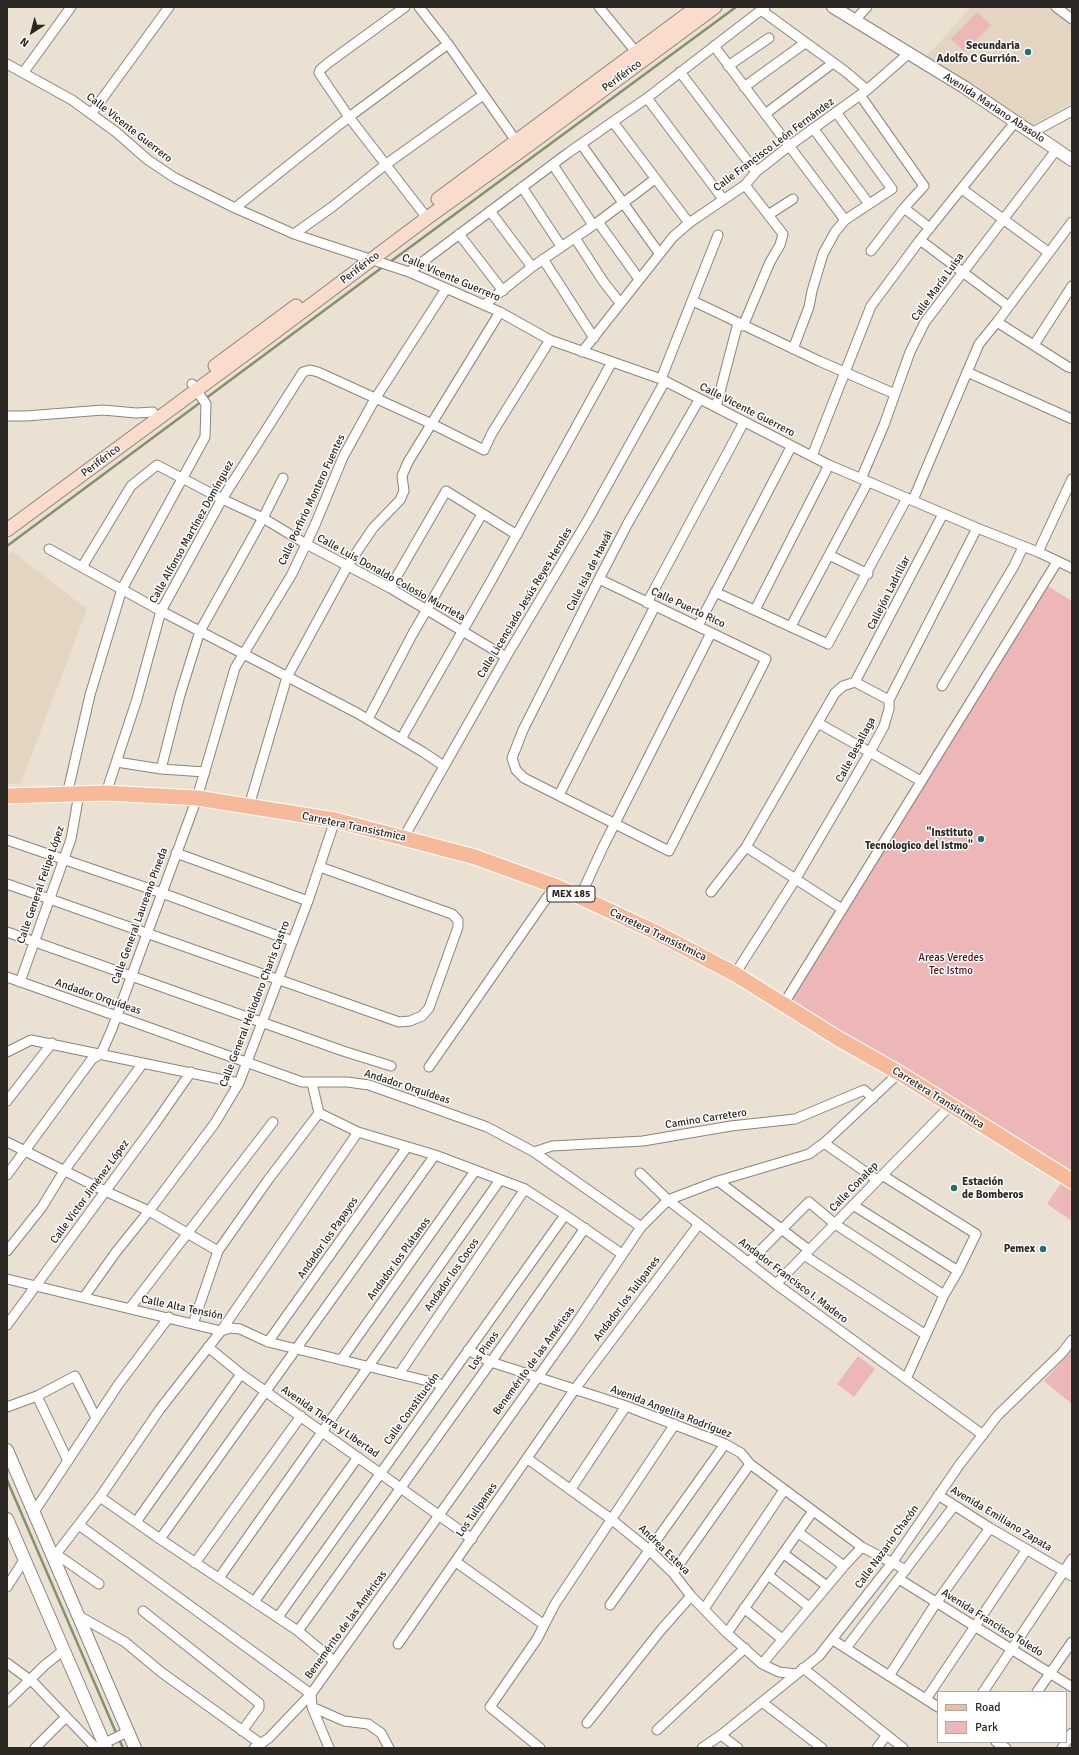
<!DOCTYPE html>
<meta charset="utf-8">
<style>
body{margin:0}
#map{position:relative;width:1079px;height:1755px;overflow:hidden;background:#ebe1d3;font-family:Signika,sans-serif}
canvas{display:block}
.frame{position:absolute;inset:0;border:8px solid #2b2722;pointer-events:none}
.legend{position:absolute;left:937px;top:1691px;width:130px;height:52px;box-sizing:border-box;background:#fff;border:1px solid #aaa9a7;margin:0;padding:5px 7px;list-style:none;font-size:12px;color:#2b2722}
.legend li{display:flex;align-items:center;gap:8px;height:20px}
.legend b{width:20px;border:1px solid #aaa9a7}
.north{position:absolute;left:12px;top:12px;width:40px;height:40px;-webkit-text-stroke:3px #fff;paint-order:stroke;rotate:216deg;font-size:11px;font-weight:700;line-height:16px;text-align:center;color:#2b2722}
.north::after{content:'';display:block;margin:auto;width:14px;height:18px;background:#2b2722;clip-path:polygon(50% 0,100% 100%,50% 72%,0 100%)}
</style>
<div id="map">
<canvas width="1079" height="1755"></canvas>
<div class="frame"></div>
<ul class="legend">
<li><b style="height:5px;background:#f6ba9b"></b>Road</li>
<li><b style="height:11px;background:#ecb7b6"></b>Park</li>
</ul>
<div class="north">N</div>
</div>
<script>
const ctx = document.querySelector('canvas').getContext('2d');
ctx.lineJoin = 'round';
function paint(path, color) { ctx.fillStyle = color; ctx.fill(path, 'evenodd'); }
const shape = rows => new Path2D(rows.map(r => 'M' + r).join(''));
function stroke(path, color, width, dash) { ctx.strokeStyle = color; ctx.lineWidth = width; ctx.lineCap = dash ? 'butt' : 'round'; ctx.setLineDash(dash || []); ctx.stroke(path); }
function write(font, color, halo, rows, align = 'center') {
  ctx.font = font + ' Signika,sans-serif'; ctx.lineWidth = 3; ctx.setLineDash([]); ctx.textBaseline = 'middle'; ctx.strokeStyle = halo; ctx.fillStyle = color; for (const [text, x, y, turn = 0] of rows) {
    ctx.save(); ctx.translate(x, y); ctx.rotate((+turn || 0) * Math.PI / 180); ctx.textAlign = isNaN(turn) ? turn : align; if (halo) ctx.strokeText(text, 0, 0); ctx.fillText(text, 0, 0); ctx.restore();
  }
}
paint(shape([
 [971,7,1050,7,1072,22,1072,103,1031,126,926,57],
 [12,551,87,609,21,783,7,784,7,555]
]), '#e4d5c2');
paint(shape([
 [977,12,991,25,965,52,951,39],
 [1046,585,1072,601,1072,1179,783,1005],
 [1063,1180,1072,1186,1072,1221,1047,1204],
 [1072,1350,1072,1404,1044,1381],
 [858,1356,875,1369,854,1397,837,1384]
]), '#ecb7b6');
stroke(shape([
 [390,262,736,7],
 [7,546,384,266],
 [7,1480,117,1735],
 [119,1739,123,1748]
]), '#839171', 2.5);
const minor = shape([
 [405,7,328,63,320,70,319,73,349,117,427,218],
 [419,7,448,44],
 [599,7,636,52],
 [1056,7,1072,19],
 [761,10,846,72,867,90],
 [855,20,867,7],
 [714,46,845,220,892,189,836,112],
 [7,64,72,100,116,132,148,160,175,178,235,208,294,234,409,272,500,312,550,340,661,379,829,465,977,528,1038,552,1072,568],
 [728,66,769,38],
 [680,72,756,172],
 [23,73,71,7],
 [744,87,805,43],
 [860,95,924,186,904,208,871,251],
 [647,98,723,199],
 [91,114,169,7],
 [765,114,833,63],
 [613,122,689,223],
 [813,128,869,204],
 [1033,132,1072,111],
 [581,144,659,253],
 [553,165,593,225],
 [522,187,561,246],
 [962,189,1048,252],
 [235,208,349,117,448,44,516,141],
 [904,208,930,228],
 [490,211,532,267],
 [768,215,793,199],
 [598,222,639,279],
 [294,234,332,207,385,165,483,95],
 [459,234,503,291],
 [575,238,603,281,620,303],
 [920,240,1008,306],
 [543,259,594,338],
 [409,272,568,153,647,98,765,7],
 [693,301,819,361,895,394],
 [484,305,532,267,598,222,655,179],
 [997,322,1068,367,1072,368],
 [743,326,770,262,780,245,783,234,745,185],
 [1034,345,1072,286],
 [793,349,809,307,812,291,823,254,835,232,845,220],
 [582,352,673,237,689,223,745,185,756,172,789,146,867,90,908,54],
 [967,372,1072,419],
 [661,379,718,235],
 [716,407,738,323],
 [7,416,26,416,103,410,136,413,153,412],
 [812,456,871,306,920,240,1016,121],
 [861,479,884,425,910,352,925,322,1057,149],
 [913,500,979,344,997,322,1072,222],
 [49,549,161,611,357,713,423,752,444,766],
 [1038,552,1072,479],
 [829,555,868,574],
 [82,567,131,486,157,465,222,499,263,518,306,544,390,588,506,657],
 [599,579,766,659,669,851,524,778,516,770,512,758,523,730,599,579,628,523,699,400],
 [390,588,446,491,517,535],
 [715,592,828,644,907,498],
 [647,603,744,422],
 [755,610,829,465],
 [698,626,791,447],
 [791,626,868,482],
 [855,682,943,514],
 [942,686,1014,566,1023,547],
 [368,719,412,635,482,514],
 [818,723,921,781],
 [401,739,491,581,612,362],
 [117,762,161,769,205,772],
 [161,769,180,695,200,631,263,518,283,478],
 [106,793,137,699,161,611,222,499,303,372,310,370,318,372,432,424,484,450,492,433,550,340],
 [67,795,90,695,122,589,205,437,206,404,192,384],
 [559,795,655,606],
 [249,806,287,677,348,565,373,528,400,500,404,491,402,476,408,462,500,312],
 [404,837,506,657,589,518,665,381],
 [7,840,162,893,292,941],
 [746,847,842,909],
 [176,853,308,901],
 [7,884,399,1022,410,1021,422,1016,429,1008,458,927,458,920,452,914,320,867],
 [711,892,746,847,835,693,843,686,855,682,889,700],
 [580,897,603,847,711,633],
 [7,932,343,1051,391,1066],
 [735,974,795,880,870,752,884,726,889,709,889,700,977,528],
 [7,977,302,1082,347,1082,369,1085,487,1127,534,1152,641,1227],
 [20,982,71,839,79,794],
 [783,1005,1057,562],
 [7,1052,31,1040,239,1083],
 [429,1067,555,886],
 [312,1083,319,1113,358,1132,435,1155,525,1189,565,1215,622,1254],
 [7,1101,52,1043],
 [7,1142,105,1191,149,1211,218,1251],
 [824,1143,877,1180],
 [534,1152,552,1146,643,1141,731,1126,795,1119,864,1090,873,1098],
 [640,1173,668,1200,776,1284,983,1435],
 [7,1175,92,1059,101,1054,112,1029,197,798,235,668,292,574,315,525,343,457,375,399,446,289],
 [882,1175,976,1234,958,1271,944,1295,906,1379],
 [718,1181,809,1250],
 [853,1205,958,1271],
 [7,1251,42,1207,64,1171,143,1063],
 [804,1255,926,1335],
 [749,1262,809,1202,835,1224,944,1295],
 [7,1279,221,1331,230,1328,240,1329,268,1342,444,1385],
 [776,1284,950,1106],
 [84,1297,116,1252,149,1211,215,1123,239,1083,308,901,335,820],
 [130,1308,273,1122],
 [193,1324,218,1251,268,1180,319,1113],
 [7,1325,154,1125,191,1072],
 [268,1342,407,1147],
 [208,1347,241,1374,472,1539],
 [468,1350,491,1362,626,1406,725,1444,741,1453,750,1464,862,1547,906,1570],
 [341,1360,475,1171],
 [399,1374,525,1189],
 [37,1396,68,1461],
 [7,1407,37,1396,75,1376,96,1418],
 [528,1459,611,1519,649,1550,673,1573,691,1596,727,1633,762,1664,779,1672,796,1674],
 [571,1489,626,1406],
 [938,1495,990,1528,1072,1576],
 [100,1497,160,1539,298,1631,334,1661],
 [34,1512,118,1385,169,1317],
 [136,1522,241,1374],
 [79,1525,311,1694,312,1707,329,1748],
 [799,1533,844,1566],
 [160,1539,435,1155],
 [56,1554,99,1584],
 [784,1554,827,1586],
 [53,1558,100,1497,160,1409,221,1331,358,1132],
 [456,1562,543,1624],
 [195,1563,301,1416],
 [673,1573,750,1464],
 [768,1575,809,1607],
 [219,1578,500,1180],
 [899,1579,1072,1687],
 [7,1587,24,1560],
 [254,1602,358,1457],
 [610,1605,725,1444],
 [744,1608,782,1639],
 [704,1609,784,1490],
 [143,1611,259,1703,259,1708,242,1731],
 [79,1616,125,1642,161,1672,261,1744],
 [278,1617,565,1215],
 [298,1631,491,1362,585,1228],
 [727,1633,813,1511],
 [833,1640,938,1707],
 [398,1644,575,1389,699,1224],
 [846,1648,954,1506],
 [7,1663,34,1683,96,1748],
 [762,1664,844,1566,862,1547],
 [803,1668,903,1748],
 [889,1676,936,1603,990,1528],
 [983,1692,1072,1559],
 [1037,1692,1072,1642],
 [926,1699,1027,1549],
 [7,1702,45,1665,64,1650],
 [762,1702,822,1748],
 [312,1707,344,1721,368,1724,381,1733,389,1748],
 [587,1723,661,1630,691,1596],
 [657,1730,745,1648],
 [721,1735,738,1748],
 [996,1742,1006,1748],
 [100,1747,109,1741,129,1731],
 [35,1748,66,1717],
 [254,1748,269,1738,311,1694,573,1328,641,1227,668,1200,718,1181,809,1154,824,1143,899,1073],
 [540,1748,490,1707,537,1639,555,1604,675,1424],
 [702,1748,721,1735,819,1656,892,1563,960,1464,998,1415,1062,1353,1072,1340],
 [877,1748,886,1736],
 [1062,1748,1072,1733]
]);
const tertiary = shape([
 [833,7,964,87,1072,160],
 [7,1450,135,1748],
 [7,1519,106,1748]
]);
const secondary = shape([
 [438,199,697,7],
 [215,366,296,306],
 [7,530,267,338,427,218,522,150,715,7]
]);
const primary = shape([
 [7,796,106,793,197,798,335,820,475,857,555,886,580,897,655,932,735,974,839,1039,899,1073,1072,1181]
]);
stroke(minor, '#8d8377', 11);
stroke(tertiary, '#8d8377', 14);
stroke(secondary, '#8d8377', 15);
stroke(primary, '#fff', 17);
stroke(minor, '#fff', 9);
stroke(tertiary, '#fff', 12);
stroke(secondary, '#fadccd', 13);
stroke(primary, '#f6ba9b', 15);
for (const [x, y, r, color] of [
 [1028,52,4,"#246c78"],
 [981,839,4,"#246c78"],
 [954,1188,4,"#246c78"],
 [1043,1249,4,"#246c78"]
]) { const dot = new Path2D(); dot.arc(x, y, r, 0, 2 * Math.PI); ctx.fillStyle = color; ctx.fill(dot); stroke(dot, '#fff', 1.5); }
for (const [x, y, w] of [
 [571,894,48]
]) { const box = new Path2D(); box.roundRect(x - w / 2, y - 8, w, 16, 3); ctx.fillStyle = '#fff'; ctx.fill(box); stroke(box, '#2b2722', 1); }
write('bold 10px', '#2b2722', null, [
 ["MEX 185",571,894]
]);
write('bold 11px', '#2b2722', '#fff', [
 ["Secundaria",1020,46],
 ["Adolfo C Gurrión.",1020,59],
 ["\"Instituto",973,833],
 ["Tecnologico del Istmo\"",973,846],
 ["Estación",962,1182,"left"],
 ["de Bomberos",962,1195,"left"],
 ["Pemex",1035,1249]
], 'right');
write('11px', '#2b2722', '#fff', [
 ["Periférico",622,76,-36],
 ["Avenida Mariano Abasolo",994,108,33],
 ["Calle Vicente Guerrero",129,128,38],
 ["Calle Francisco León Fernández",774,145,-37],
 ["Periférico",360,268,-37],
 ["Calle Vicente Guerrero",451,278,23],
 ["Calle María Luisa",938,287,-54],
 ["Calle Vicente Guerrero",747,410,27],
 ["Periférico",101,461,-37],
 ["Calle Porfirio Montero Fuentes",312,500,-65],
 ["Calle Alfonso Martínez Domínguez",192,532,-61],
 ["Calle Isla de Hawái",590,571,-63],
 ["Calle Luis Donaldo Colosio Murrieta",391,578,29],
 ["Callejón Ladrillar",889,593,-63],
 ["Calle Licenciado Jesús Reyes Heroles",525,603,-59],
 ["Calle Puerto Rico",688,608,25],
 ["Calle Besallaga",856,750,-62],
 ["Carretera Transistmica",354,827,12],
 ["Calle General Felipe López",41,885,-71],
 ["Calle General Laureano Pineda",140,916,-70],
 ["Carretera Transistmica",658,935,26],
 ["Andador Orquídeas",98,997,19],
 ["Calle General Heliodoro Charis Castro",255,1004,-69],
 ["Andador Orquídeas",407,1087,18],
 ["Carretera Transistmica",938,1098,32],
 ["Camino Carretero",706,1119,-9],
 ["Calle Conalep",854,1187,-46],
 ["Calle Víctor Jiménez López",90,1192,-54],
 ["Andador los Papayos",328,1238,-55],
 ["Andador los Plátanos",399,1259,-54],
 ["Andador los Cocos",452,1275,-55],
 ["Andador Francisco I. Madero",793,1281,37],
 ["Andador los Tulipanes",627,1299,-53],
 ["Calle Alta Tensión",182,1308,12],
 ["Los Pinos",484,1351,-55],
 ["Benemérito de las Américas",534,1361,-54],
 ["Calle Constitución",412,1409,-54],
 ["Avenida Angelita Rodríguez",671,1412,21],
 ["Avenida Tierra y Libertad",330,1422,35],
 ["Los Tulipanes",477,1510,-55],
 ["Avenida Emiliano Zapata",1001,1519,31],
 ["Calle Nazario Chacón",887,1547,-54],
 ["Andrea Esteva",664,1550,44],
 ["Avenida Francisco Toledo",992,1623,32],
 ["Benemérito de las Américas",346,1625,-54]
]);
write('11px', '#4f0f16', '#fff', [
 ["Areas Veredes",951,958],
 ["Tec Istmo",951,971]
]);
</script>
